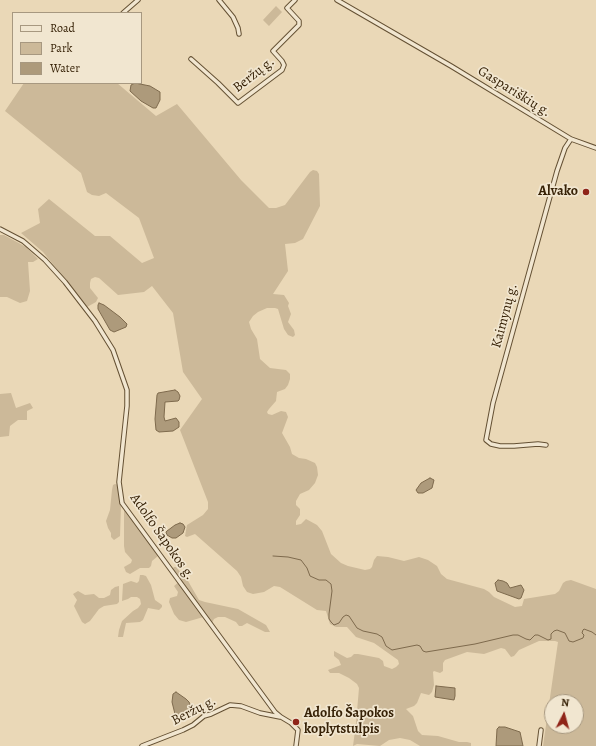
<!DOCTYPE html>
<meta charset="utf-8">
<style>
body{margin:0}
#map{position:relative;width:596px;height:746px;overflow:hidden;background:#ead8b7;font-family:Alegreya,serif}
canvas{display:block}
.legend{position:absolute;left:12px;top:12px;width:130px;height:72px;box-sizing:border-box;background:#f1e6d0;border:1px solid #a79880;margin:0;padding:5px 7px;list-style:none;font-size:12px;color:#372207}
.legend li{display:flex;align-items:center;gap:8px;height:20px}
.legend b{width:20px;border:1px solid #a79880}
.north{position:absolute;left:544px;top:694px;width:40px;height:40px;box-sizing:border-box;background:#f1e6d0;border:1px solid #a79880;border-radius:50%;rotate:6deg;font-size:11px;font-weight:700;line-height:16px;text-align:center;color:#372207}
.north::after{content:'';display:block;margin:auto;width:14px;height:18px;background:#8f2418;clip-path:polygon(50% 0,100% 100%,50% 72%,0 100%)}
</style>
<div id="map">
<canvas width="596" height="746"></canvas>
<ul class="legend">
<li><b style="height:5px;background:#f1e6d0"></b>Road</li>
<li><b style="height:11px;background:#ccb999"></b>Park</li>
<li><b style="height:11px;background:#ad9a7b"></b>Water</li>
</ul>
<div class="north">N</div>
</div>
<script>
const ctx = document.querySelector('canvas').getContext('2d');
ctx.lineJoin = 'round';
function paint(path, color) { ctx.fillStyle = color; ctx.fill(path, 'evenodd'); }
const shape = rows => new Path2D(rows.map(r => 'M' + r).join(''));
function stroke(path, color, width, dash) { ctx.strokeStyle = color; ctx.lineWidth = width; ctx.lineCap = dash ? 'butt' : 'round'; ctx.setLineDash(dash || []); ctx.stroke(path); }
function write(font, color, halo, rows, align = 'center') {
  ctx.font = font + ' Alegreya,serif'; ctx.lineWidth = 3.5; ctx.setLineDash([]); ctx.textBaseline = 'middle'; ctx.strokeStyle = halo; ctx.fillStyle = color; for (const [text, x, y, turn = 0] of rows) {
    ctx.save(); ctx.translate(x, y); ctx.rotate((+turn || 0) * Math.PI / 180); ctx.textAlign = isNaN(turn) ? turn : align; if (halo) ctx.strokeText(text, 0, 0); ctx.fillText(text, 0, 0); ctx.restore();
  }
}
paint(shape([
 [276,6,282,12,269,26,263,20],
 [24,83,117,83,156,116,177,104,241,180,269,208,276,208,285,205,310,172,313,170,317,171,319,174,320,206,303,239,295,243,285,244,288,271,273,294,284,295,289,303,288,306,291,314,288,322,294,330,295,335,293,337,288,335,284,329,278,309,275,308,267,308,258,312,253,316,249,322,251,329,257,339,260,359,270,368,286,370,290,374,290,379,288,385,285,389,277,392,276,401,269,409,267,412,268,414,272,415,281,411,286,412,288,417,282,433,290,447,292,454,299,458,306,459,315,463,317,467,318,475,315,483,309,490,300,494,296,501,296,505,300,509,300,515,296,521,296,525,301,524,306,519,317,525,322,531,331,554,341,563,348,566,365,570,370,569,372,567,374,560,377,556,388,557,404,561,419,557,428,560,437,566,441,574,447,579,484,589,489,592,494,597,515,607,522,606,524,599,555,594,559,591,563,583,566,581,571,580,596,589,596,746,543,746,558,642,555,641,539,641,519,650,514,656,511,657,505,649,501,648,484,654,467,652,445,660,443,663,443,671,440,673,434,671,433,672,434,685,432,692,429,695,421,693,417,703,414,706,406,709,413,716,418,731,422,735,438,736,459,742,467,742,471,743,471,746,420,746,410,740,400,738,389,740,380,746,357,744,353,746,356,723,359,688,357,684,349,678,339,673,330,673,328,670,341,665,339,660,334,656,334,651,347,658,351,657,354,654,358,654,379,658,383,661,384,666,392,669,396,667,399,664,398,660,374,643,356,637,347,627,336,627,330,624,326,611,317,610,280,587,274,586,264,592,253,594,247,592,243,586,241,577,237,571,195,534,187,537,185,536,187,525,203,515,208,509,208,502,180,430,202,399,183,372,173,313,152,286,144,292,118,295,99,278,95,277,91,279,90,283,90,288,98,298,96,302,87,307,43,252,21,233,40,223,38,209,49,199,95,236,110,236,142,263,154,258,139,218,106,193,99,196,92,195,87,192,81,173,5,111],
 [552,702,576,702,576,726,552,726],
 [0,235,4,235,26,247,38,259,33,262,28,262,30,291,27,301,20,303,7,297,0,297],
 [11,393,16,408,30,403,33,408,27,411,27,420,18,420,10,426,9,436,0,437,0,394],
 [115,484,118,485,121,506,120,536,114,540,111,537,111,533,108,528,106,521,110,510,112,490,113,485],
 [124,510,126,510,158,556,152,561,151,566,149,568,140,568,130,574,126,572,124,567,131,563,132,560,125,552,124,546],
 [174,567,176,567,188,581,199,600,205,602,238,609,266,625,270,632,265,632,247,623,242,626,239,626,236,622,225,617,218,617,214,619,212,623,207,616,186,622,179,620,174,614,169,602,170,598,177,596,178,592,174,586,180,581,172,570],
 [140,575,143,575,146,576,151,585,155,600,162,605,162,607,159,610,148,608,143,620,140,622,126,623,123,637,118,637,119,630,122,621,133,611,138,608,141,604,140,599,137,597,131,597,128,599,122,601,123,584,131,581,137,583,139,581],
 [119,586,119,602,117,604,104,606,99,609,90,621,85,624,82,622,74,606,77,600,73,594,78,591,85,595,94,594,99,598,104,598,110,595,111,590,115,587]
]), '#ccb999');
const water = shape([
 [135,83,150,86,160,92,160,100,156,108,153,108,141,101,130,91,131,85,135,83],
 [99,303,104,305,120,317,127,324,126,327,114,332,110,330,98,309,98,305,99,303],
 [175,390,178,392,180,396,179,400,178,401,165,402,164,417,165,421,176,418,179,422,179,427,173,431,159,432,156,430,155,419,157,395,158,393,175,390],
 [430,478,434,480,432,488,423,493,418,493,416,490,421,483,430,478],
 [180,523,183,524,185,527,183,533,176,538,172,538,167,535,166,532,167,531,175,525,180,523],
 [498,580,503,581,507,583,510,588,521,585,524,590,521,598,519,599,497,591,495,583,498,580],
 [436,686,455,688,455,696,454,700,435,697,436,686],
 [176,692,186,699,189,702,190,704,188,712,180,719,176,718,172,702,173,694,176,692],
 [499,727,505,727,520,732,523,746,496,746,497,729,499,727]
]);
paint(water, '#ad9a7b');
stroke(water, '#7e6a4d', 1);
stroke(shape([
 [273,556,288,557,301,560,307,568,310,576,319,580,326,580,331,584,332,591,329,614,329,619,331,622,334,625,339,623,343,617,346,615,349,616,357,628,363,631,377,634,382,637,386,646,392,650,417,645,420,646,423,651,426,652,475,644,513,635,518,635,526,639,530,640,535,635,538,635,548,640,551,639,551,634,554,631,557,630,565,633,569,641,573,642,583,638,584,635,582,633,583,630,584,629,592,632,596,635]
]), '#7e6a4d', 1);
const street = shape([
 [219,0,233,17,238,28,239,34],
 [337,0,451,66,571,139,596,148],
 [123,13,138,0],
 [191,59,218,83,238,103,282,70,284,65,282,61,273,51,299,25,299,21,287,8,295,0],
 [0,229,23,241,45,260,65,282,95,321,113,350,127,390,127,406,119,482,122,503,275,712,281,717,291,723,298,730,296,746],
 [546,445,538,444,514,446,500,446,491,444,486,440,493,403,557,171,565,148,571,139],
 [142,746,183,730,193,725,204,716,211,714,230,705,241,706,260,713,280,717],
 [539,746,541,730]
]);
stroke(street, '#645033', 5.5);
stroke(street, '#f1e6d0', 3.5);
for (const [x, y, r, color] of [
 [586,192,4,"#8f2418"],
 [296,722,4,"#8f2418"]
]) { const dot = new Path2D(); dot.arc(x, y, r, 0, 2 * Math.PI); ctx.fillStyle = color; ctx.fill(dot); stroke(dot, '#f1e6d0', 1.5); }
write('14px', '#372207', '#f1e6d0', [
 ["Beržų g.",254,75,-38],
 ["Gaspariškių g.",514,92,32],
 ["Kaimynų g.",505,316,-75],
 ["Adolfo Šapokos g.",162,537,55],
 ["Beržų g.",194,711,-27]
]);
write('bold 14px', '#372207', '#f1e6d0', [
 ["Alvako",578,192],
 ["Adolfo Šapokos",304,714,"left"],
 ["koplytstulpis",304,730,"left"]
], 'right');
</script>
